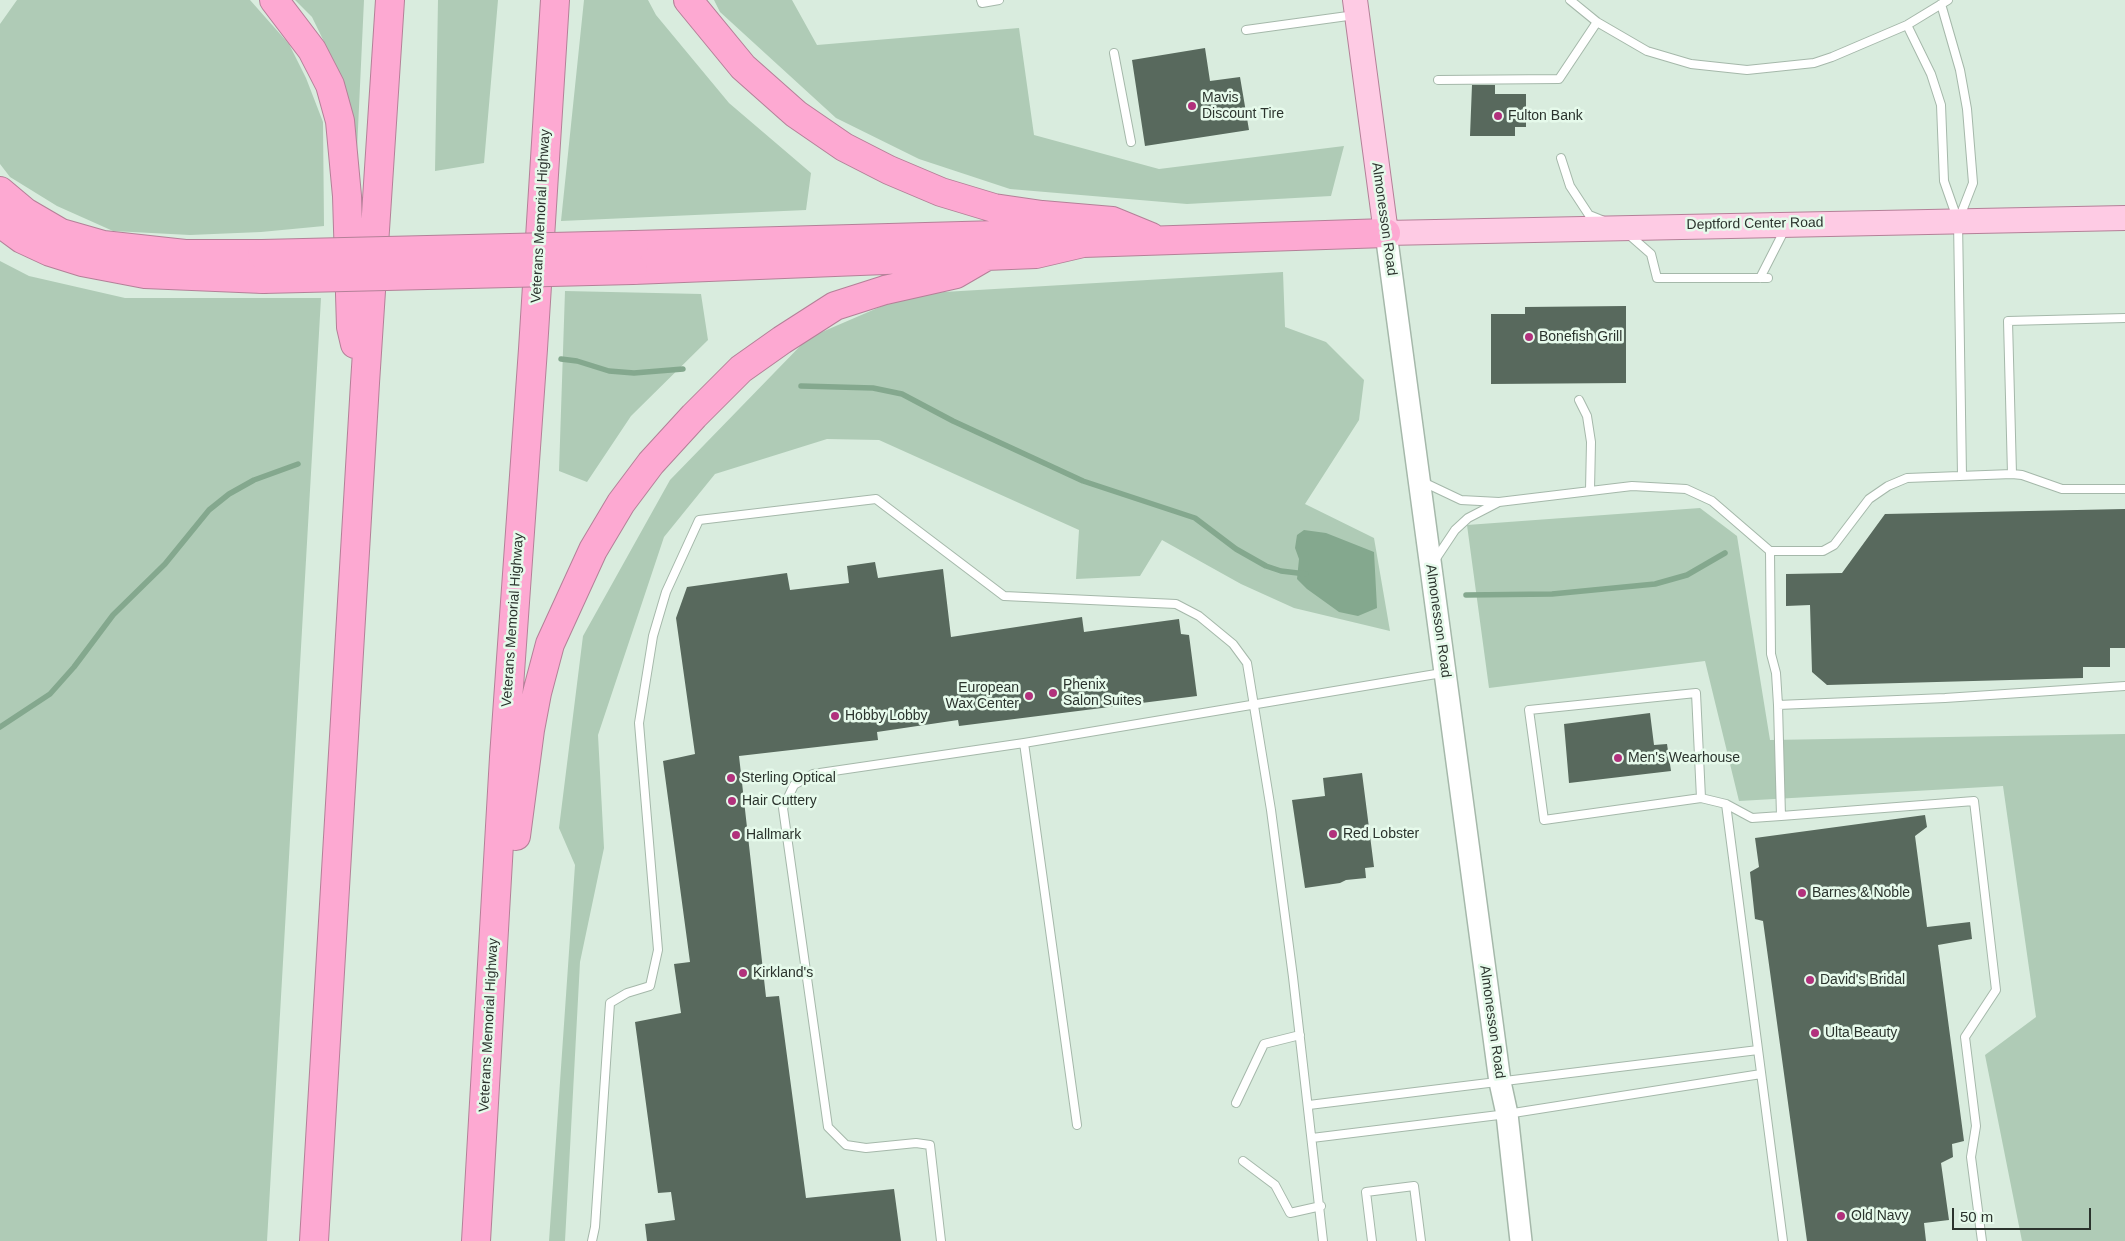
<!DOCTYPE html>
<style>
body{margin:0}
#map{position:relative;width:2125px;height:1241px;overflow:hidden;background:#d9ecde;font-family:Arial,sans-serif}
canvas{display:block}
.scale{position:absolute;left:1952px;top:1208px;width:139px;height:22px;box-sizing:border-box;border:2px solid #2b332d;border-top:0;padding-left:6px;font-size:15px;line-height:18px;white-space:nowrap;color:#2b332d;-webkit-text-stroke:4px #e6faeb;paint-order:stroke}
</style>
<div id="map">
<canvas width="2125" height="1241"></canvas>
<div class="scale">50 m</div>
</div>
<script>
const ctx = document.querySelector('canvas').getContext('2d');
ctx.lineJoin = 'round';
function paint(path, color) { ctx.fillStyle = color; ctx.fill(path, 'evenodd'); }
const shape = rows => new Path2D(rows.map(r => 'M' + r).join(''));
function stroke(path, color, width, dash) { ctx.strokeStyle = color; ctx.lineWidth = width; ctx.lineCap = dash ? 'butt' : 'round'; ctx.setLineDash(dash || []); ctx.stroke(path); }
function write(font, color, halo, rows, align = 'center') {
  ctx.font = font + ' Arial,sans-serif'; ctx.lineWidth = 5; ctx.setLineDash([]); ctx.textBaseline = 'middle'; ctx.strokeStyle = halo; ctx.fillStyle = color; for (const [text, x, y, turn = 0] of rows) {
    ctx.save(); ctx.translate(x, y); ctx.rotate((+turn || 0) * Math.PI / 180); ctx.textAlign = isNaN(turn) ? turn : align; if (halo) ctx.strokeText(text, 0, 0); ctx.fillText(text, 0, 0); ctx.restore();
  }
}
paint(shape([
 [17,0,250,0,289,44,306,78,323,122,324,226,261,232,190,235,113,231,57,206,10,177,0,164,0,24],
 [295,0,364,0,357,150,347,103,331,56,312,17],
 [438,0,498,0,484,163,435,171],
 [584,0,648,0,656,15,729,103,811,173,806,210,561,221],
 [714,0,792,0,817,45,1019,28,1034,135,1159,169,1344,146,1331,196,1187,204,1010,189,919,159,836,118,720,12],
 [0,261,29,276,125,298,321,298,267,1241,0,1241],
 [1283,272,1285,327,1326,342,1364,380,1359,420,1305,504,1374,538,1390,631,1294,608,1241,584,1162,540,1140,576,1076,579,1079,530,879,440,827,439,715,474,664,537,598,735,604,848,580,962,565,1241,549,1241,575,865,559,828,583,636,670,480,808,338,910,294],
 [565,291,701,294,708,340,631,416,587,482,559,471],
 [1700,508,1737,536,1770,740,2125,734,2125,1241,2022,1241,1985,1055,2036,1017,2003,786,1739,801,1705,661,1489,688,1467,525]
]), '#afcbb6');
paint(shape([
 [1304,530,1326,533,1374,552,1377,608,1358,616,1339,612,1307,589,1297,579,1299,559,1295,548,1297,535]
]), '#84a88e');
stroke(shape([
 [561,359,577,361,609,371,634,373,683,369],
 [801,386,873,388,902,394,953,421,1083,481,1195,518,1236,549,1266,566,1281,571,1306,574],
 [1466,595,1552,594,1655,584,1687,575,1725,553],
 [0,727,50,694,74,667,113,615,165,564,209,510,229,494,254,480,298,464]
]), '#84a88e', 5.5);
paint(shape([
 [1205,48,1210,81,1240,77,1249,130,1145,146,1132,60],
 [1472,85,1495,85,1495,94,1526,94,1526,127,1515,127,1515,136,1470,136],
 [1626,306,1626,383,1491,384,1491,314,1525,314,1525,307],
 [2125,509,2125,648,2110,648,2110,667,2083,667,2083,678,1827,685,1812,672,1810,605,1786,606,1786,574,1842,573,1885,514],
 [875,562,878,578,943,569,951,637,1082,617,1084,632,1179,619,1181,634,1189,635,1197,696,959,726,958,720,877,732,878,740,739,756,766,997,779,996,806,1198,894,1189,901,1241,647,1241,645,1224,675,1220,671,1192,658,1193,635,1022,681,1013,674,964,690,962,663,761,695,754,676,618,687,587,787,573,790,590,849,583,847,566],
 [1650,713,1654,745,1667,744,1671,771,1569,783,1564,724],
 [1362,773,1374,867,1365,868,1366,878,1346,880,1340,883,1305,888,1292,800,1325,796,1323,778],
 [1925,815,1927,827,1915,836,1927,927,1970,922,1972,939,1938,945,1964,1141,1952,1144,1953,1157,1941,1163,1949,1220,1924,1223,1926,1241,1807,1241,1763,921,1755,919,1750,872,1759,867,1755,838]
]), '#58695d');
const lane = shape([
 [981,0,982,3,999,0],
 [1570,0,1597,22,1647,51,1691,64,1747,70,1814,63,1832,57,1907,25,1948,0],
 [1941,4,1960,70,1967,109,1973,183,1959,219],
 [1907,25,1931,74,1941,105,1944,181,1958,221,1962,476],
 [1246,30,1355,15],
 [1114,53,1131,142],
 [1438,80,1559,79,1597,22],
 [1561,158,1570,186,1589,215,1604,221],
 [1627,233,1651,254,1657,278,1768,278],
 [1760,278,1785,229],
 [1579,400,1587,416,1591,442,1590,490],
 [2012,474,2008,321,2125,318],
 [1423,482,1461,500,1499,502,1632,486,1686,489,1712,501,1770,551],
 [1435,560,1455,530,1468,518,1497,503],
 [1778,705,1945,698,2125,686],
 [1024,743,1077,1125],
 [1701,798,1696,693,1529,710,1544,820,1701,798,1726,804,1752,818,1781,816,1778,705,1776,673,1771,654,1770,551,1823,551,1834,545,1869,499,1888,486,1907,478,2012,474,2022,475,2062,489,2125,489],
 [1726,804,1783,1241],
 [1781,816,1974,801,1996,990,1965,1037,1976,1126,1971,1157,1982,1241],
 [1236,1103,1264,1044,1300,1035],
 [1309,1105,1758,1050],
 [1312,1138,1507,1114,1761,1074],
 [1243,1161,1275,1185,1290,1213,1321,1206],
 [592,1241,595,1227,610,1003,627,993,650,986,658,950,639,723,653,636,666,592,699,520,876,499,1004,596,1176,604,1199,616,1233,644,1247,663,1271,810,1293,977,1323,1241],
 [941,1241,930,1145,916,1143,866,1148,846,1145,828,1127,783,808,794,785,813,774,1024,743,1442,673],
 [1372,1241,1366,1192,1414,1186,1421,1241]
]);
const secondary = shape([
 [1386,233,1500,1082,1507,1114,1521,1241]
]);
const primary = shape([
 [1355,0,1386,233,2125,218]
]);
const highway = shape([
 [274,0,312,50,330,85,340,121,347,196,351,327,355,344],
 [688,0,743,67,796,114,844,147,889,170,941,192,994,208,1042,215,1112,221,1151,237],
 [0,191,25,212,61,233,103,245,185,254,262,254],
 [0,223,22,239,50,252,82,262,145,274,263,279],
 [634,245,1035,234,1072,241],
 [633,270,1036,254,1083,243,1386,233],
 [516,836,530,730,537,693,550,644,593,550,621,503,651,463,694,416,741,369,782,340,835,306,885,290,956,274,987,256],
 [314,1241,365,383,390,0],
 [476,1241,504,757,533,349,555,0]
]);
stroke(lane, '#a5b8aa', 10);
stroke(secondary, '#a5b8aa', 24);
stroke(primary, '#b48098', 26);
stroke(highway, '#b48098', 30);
stroke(lane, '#fff', 8);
stroke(secondary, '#fff', 21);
stroke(primary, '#fecbe4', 24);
stroke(highway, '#fda9d2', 28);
const highwayBridge = shape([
 [262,254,634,245],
 [263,279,633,270]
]);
stroke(highwayBridge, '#b48098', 30, []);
stroke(highwayBridge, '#fda9d2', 28);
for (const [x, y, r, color] of [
 [1192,106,5,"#b1317c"],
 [1498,116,5,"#b1317c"],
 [1529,337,5,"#b1317c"],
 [1053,693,5,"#b1317c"],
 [1029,696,5,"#b1317c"],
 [835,716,5,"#b1317c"],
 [1618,758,5,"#b1317c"],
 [731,778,5,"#b1317c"],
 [732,801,5,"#b1317c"],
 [1333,834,5,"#b1317c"],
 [736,835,5,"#b1317c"],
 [1802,893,5,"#b1317c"],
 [743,973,5,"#b1317c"],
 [1810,980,5,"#b1317c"],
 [1815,1033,5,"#b1317c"],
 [1841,1216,5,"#b1317c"]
]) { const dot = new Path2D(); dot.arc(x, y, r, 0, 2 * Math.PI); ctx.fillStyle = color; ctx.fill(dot); stroke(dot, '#e6faeb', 2); }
write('14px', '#2b332d', '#e6faeb', [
 ["Mavis",1202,98],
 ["Discount Tire",1202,114],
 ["Fulton Bank",1508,116],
 ["Bonefish Grill",1539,337],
 ["Phenix",1063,685],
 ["Salon Suites",1063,701],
 ["European",1019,688,"right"],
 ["Wax Center",1019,704,"right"],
 ["Hobby Lobby",845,716],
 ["Men's Wearhouse",1628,758],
 ["Sterling Optical",741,778],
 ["Hair Cuttery",742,801],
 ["Red Lobster",1343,834],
 ["Hallmark",746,835],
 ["Barnes & Noble",1812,893],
 ["Kirkland's",753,973],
 ["David's Bridal",1820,980],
 ["Ulta Beauty",1825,1033],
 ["Old Navy",1851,1216]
], 'left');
write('14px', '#2b332d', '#e6faeb', [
 ["Veterans Memorial Highway",541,216,-87],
 ["Almonesson Road",1384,219,82],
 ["Deptford Center Road",1755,224,-1],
 ["Veterans Memorial Highway",513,620,-86],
 ["Almonesson Road",1438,621,82],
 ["Almonesson Road",1492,1022,82],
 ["Veterans Memorial Highway",489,1025,-87]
]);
</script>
